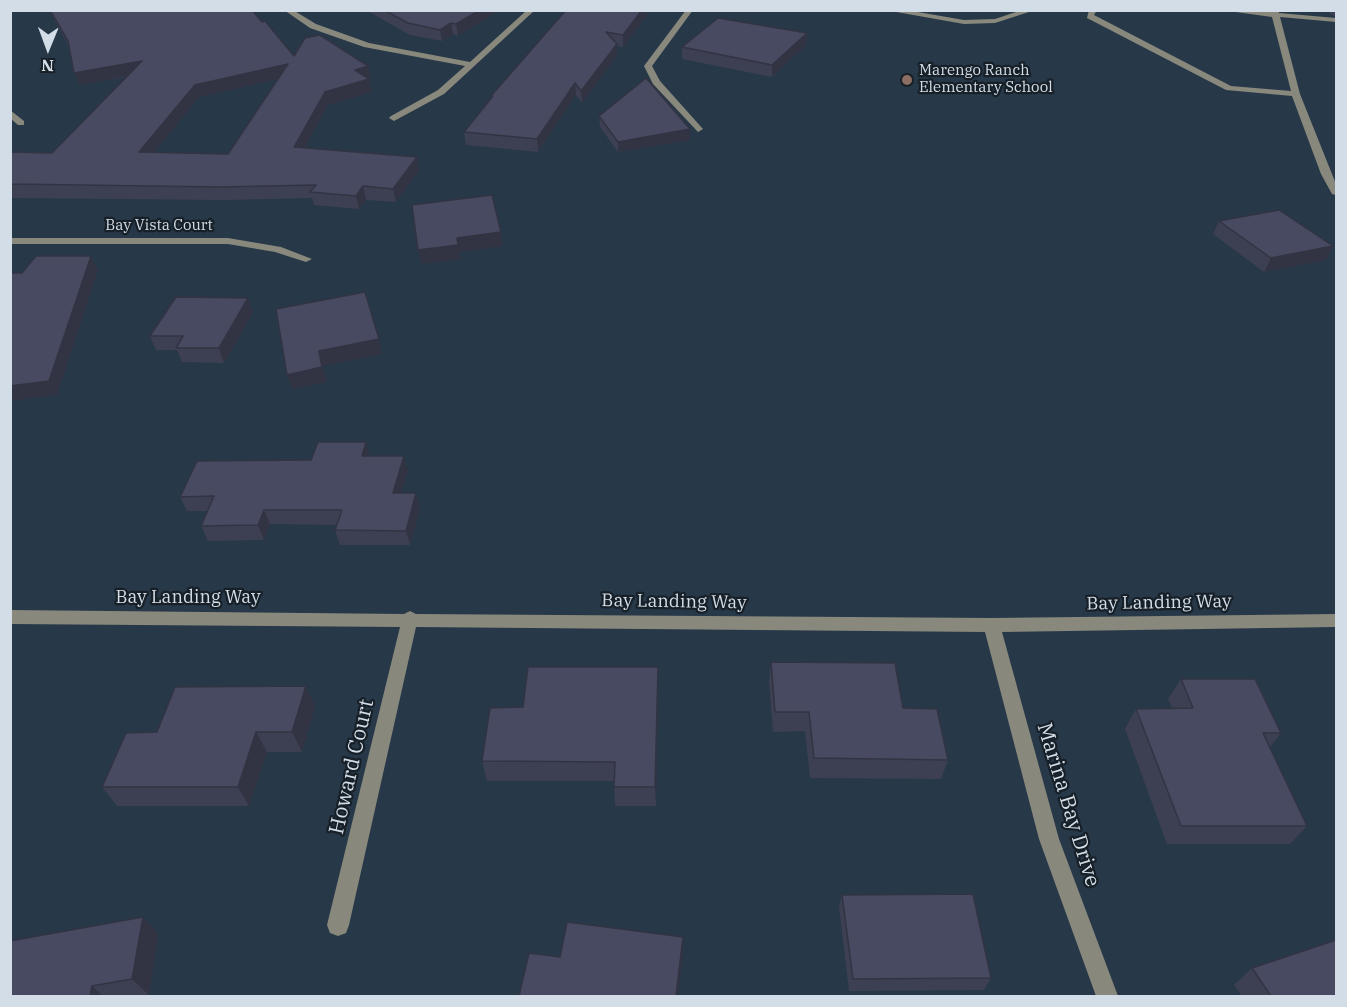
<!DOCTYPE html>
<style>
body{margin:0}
#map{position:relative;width:1347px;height:1007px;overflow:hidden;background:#273849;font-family:"IBM Plex Serif",serif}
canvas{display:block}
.frame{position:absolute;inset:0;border:12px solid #d2dde8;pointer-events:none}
.north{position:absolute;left:18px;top:18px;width:60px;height:60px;-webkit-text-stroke:4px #171f27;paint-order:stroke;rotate:181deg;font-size:16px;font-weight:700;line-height:24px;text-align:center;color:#d2dde8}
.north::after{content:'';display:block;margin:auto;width:21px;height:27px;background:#d2dde8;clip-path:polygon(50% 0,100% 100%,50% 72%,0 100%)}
</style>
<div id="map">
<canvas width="1347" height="1007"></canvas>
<div class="frame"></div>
<div class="north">N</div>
</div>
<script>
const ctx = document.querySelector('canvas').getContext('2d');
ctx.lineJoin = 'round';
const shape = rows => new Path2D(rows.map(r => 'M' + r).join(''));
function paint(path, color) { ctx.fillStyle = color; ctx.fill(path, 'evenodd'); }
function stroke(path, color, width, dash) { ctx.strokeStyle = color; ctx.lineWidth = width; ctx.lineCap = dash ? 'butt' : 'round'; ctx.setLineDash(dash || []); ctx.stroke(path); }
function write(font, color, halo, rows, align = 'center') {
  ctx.font = font + ' "IBM Plex Serif",serif'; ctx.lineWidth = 4.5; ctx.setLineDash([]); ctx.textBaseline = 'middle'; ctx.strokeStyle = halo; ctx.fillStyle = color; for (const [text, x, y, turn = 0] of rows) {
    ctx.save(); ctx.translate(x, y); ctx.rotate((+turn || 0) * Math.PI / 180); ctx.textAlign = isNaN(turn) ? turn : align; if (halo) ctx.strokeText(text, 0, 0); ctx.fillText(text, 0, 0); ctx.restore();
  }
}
paint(shape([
 [284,10,293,10,316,24,369,43,470,62,527,10,535,10,444,94,394,121,389,118,391,116,438,90,465,66,364,47,310,28,284,10],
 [686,10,693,10,652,66,660,81,703,129,698,132,653,84,644,66,686,10],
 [885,10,906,10,964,20,995,19,1022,10,1035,10,995,23,964,24,885,10],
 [1089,10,1097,10,1094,15,1231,86,1291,91,1272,17,1221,10,1278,10,1279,13,1336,18,1336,22,1280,17,1300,94,1336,184,1336,195,1332,194,1321,174,1292,96,1226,90,1087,18,1089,10],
 [10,110,24,121,24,125,18,125,10,118,10,110],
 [10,238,228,238,281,247,312,259,306,262,275,252,228,244,10,244,10,238],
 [10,610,404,614,410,611,416,614,992,618,1336,614,1336,627,1002,632,1059,839,1118,996,1096,996,1039,839,985,632,416,627,349,925,346,933,338,936,330,933,327,925,400,627,10,624,10,610]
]), '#89887c');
paint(shape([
 [49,10,252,10,294,56,368,66,371,78,368,79,372,92,328,105,304,148,417,157,419,170,396,202,366,200,359,209,314,205,312,198,225,200,10,198,10,152,52,153,127,77,79,85,69,46],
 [278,79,228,154,154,152,199,97],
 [366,10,500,10,458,36,453,34,442,41,410,35],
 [566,10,647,15,623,47,617,46,617,55,582,103,576,95,538,152,466,145,464,132,491,99,491,96],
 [1328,10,1336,10,1336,16,1331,15],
 [807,33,806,45,772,77,682,59,682,47],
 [599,116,690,129,690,140,618,152,600,127],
 [1219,221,1333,246,1326,260,1264,272,1213,234],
 [248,298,253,312,224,363,182,362,177,350,156,350,150,336],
 [370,456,408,471,401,493,420,508,410,545,340,545,335,530,337,525,270,524,264,540,208,541,201,526,208,511,187,511,180,497,311,460],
 [771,662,903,708,948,760,941,779,810,778,805,731,773,732,769,682],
 [658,667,656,806,615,806,614,781,487,781,482,761,523,707],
 [1181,679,1281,733,1270,747,1307,826,1290,844,1167,844,1125,729,1136,709,1172,708,1168,699],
 [315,706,302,752,267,752,249,806,117,806,102,787,157,732],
 [842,895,991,978,984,990,849,991,839,907],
 [143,917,158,934,149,995,142,996,10,996],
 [1252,968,1336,996,1242,996,1234,985]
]), '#3d4053');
paint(shape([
 [480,10,500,10,458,36,456,24],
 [639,10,647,10,647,15,623,47,623,35],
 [451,23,453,34,442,41,440,30],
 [807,33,806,45,772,77,772,65],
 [617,44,617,55,582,103,581,91],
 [142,61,146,73,79,85,74,73],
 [288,64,291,76,199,97,144,165,139,152,195,85],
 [368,66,371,78,357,82,355,70],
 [369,79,372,92,328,105,298,160,294,147,325,92],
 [575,83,576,95,538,152,537,139],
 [690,129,690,140,618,152,618,142],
 [417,157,419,170,396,202,393,189],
 [363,186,366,200,359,209,356,196],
 [501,232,503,246,459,252,461,259,421,264,418,250,457,238],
 [1333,246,1326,260,1264,272,1271,258],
 [91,256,98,270,57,395,10,401,10,386],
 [248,298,253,312,224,363,219,348],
 [379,339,382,354,323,366,327,382,292,389,287,375,319,351],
 [366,442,370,457,362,456],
 [404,456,408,471,397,508,393,493],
 [416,493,420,508,410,545,406,531],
 [264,510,270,524,264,540,258,525],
 [658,667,658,687,656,806,655,787],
 [306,686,315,706,302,752,292,732],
 [256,732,267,752,249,806,238,787],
 [143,917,158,934,149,995,132,979],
 [683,937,683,954,678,996,676,996],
 [92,986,103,996,90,996]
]), '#323443');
const building = shape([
 [50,10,252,10,262,22,265,21,294,56,305,38,320,35,368,66,355,70,369,79,325,92,294,147,417,157,393,189,363,186,356,196,310,192,316,185,220,187,10,184,10,152,52,153,142,61,74,73,68,41,50,10],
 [288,64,228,154,139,152,195,85,288,64],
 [384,10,480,10,456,24,451,23,440,30,408,23,384,10],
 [566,10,642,10,623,35,606,32,617,44,581,91,575,83,537,139,464,132,493,96,491,96,566,10],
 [718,18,807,33,772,65,682,47,718,18],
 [646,78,690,129,618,142,599,116,646,78],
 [492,195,501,232,457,238,458,245,418,250,412,205,492,195],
 [1279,210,1333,246,1271,258,1219,221,1279,210],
 [36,256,91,256,49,381,10,386,10,273,22,273,36,256],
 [365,292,379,339,319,351,322,367,287,375,276,309,365,292],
 [176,297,248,298,219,348,176,348,183,336,150,336,176,297],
 [318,442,366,442,362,456,404,456,393,493,416,493,406,531,335,530,342,510,264,510,258,525,201,526,214,496,180,497,197,461,311,460,318,442],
 [771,662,895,663,903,708,937,709,948,760,814,758,809,712,775,712,771,662],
 [528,667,658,667,655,787,614,787,615,762,482,761,490,708,523,707,528,667],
 [1181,679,1255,679,1281,733,1263,733,1307,826,1181,826,1136,709,1193,708,1181,679],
 [306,686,292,732,256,732,238,787,102,787,126,733,157,732,175,687,306,686],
 [973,894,991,978,853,979,842,895,973,894],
 [143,917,132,979,92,986,90,996,10,996,10,941,143,917],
 [567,922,683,937,676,996,519,996,529,953,560,957,567,922],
 [1336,940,1336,996,1271,996,1252,968,1336,940]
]);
paint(building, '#474a60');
stroke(building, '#323443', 1.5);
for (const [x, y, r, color] of [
 [907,80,6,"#8d6e63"]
]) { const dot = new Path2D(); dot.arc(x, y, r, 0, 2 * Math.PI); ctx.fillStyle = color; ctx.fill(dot); stroke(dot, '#171f27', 2); }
write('15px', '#d2dde8', '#171f27', [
 ["Marengo Ranch",919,71],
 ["Elementary School",919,88]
], 'left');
write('15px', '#d2dde8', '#171f27', [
 ["Bay Vista Court",159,226]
]);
write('18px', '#d2dde8', '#171f27', [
 ["Bay Landing Way",188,598],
 ["Bay Landing Way",674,602,1],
 ["Bay Landing Way",1159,603,-1]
]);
write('21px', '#d2dde8', '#171f27', [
 ["Howard Court",352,767,-77],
 ["Marina Bay Drive",1068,805,73]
]);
</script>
